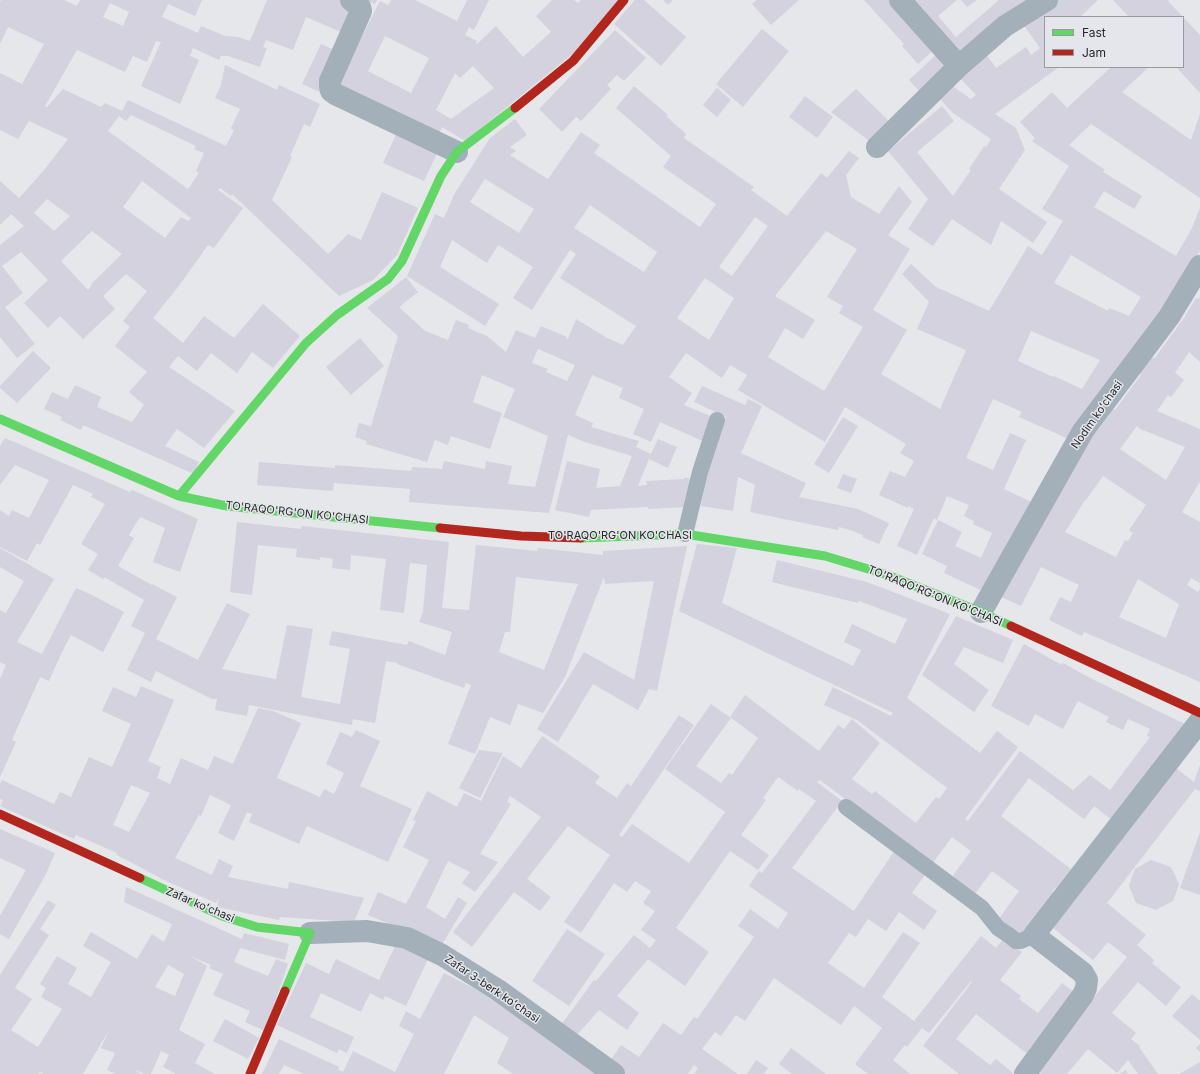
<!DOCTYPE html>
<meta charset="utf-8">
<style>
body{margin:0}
#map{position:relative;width:1200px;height:1074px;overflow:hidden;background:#e5e7ea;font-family:Inter,sans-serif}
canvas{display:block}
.legend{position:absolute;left:1044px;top:16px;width:140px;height:52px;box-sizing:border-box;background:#e4e6eb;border:1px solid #989a9d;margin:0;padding:5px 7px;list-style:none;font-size:12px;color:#262729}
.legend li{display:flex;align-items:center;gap:8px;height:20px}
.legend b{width:20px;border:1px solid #989a9d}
</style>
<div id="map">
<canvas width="1200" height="1074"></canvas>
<ul class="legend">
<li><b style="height:5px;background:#63d668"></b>Fast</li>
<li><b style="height:5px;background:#b3261e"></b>Jam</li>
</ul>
</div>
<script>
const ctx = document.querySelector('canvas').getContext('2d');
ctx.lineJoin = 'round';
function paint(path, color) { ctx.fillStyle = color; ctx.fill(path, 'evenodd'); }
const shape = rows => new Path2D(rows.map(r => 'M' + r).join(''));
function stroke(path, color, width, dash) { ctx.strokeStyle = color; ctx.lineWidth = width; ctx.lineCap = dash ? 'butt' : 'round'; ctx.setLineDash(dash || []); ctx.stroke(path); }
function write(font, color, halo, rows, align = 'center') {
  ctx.font = font + ' Inter,sans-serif'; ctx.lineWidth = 3; ctx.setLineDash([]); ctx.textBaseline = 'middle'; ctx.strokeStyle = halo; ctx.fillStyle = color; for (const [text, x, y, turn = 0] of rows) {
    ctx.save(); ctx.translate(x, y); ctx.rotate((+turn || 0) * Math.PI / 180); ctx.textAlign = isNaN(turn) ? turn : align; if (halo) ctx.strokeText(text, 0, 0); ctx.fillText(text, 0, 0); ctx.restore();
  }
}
paint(shape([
 [1,0,64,0,77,6,80,0,202,0,195,16,168,4,162,17,198,33,201,26,225,36,238,37,250,41,267,0,340,0,357,13,348,35,306,17,293,50,266,40,263,47,267,48,260,67,228,56,221,56,219,60,193,48,190,56,199,60,180,104,141,86,161,42,156,41,147,62,133,56,125,72,77,50,45,106,47,107,63,89,101,107,105,103,122,111,128,100,226,146,234,130,231,128,240,109,215,98,221,85,225,65,277,90,279,85,320,104,310,127,304,124,290,156,292,157,272,200,328,254,348,234,361,240,382,192,418,208,397,255,373,280,339,296,232,194,231,196,220,188,218,190,243,208,214,248,208,245,178,287,153,318,183,343,204,316,234,338,263,304,300,336,273,368,252,352,237,373,211,353,197,371,178,356,169,367,235,411,204,448,177,429,165,446,199,462,194,474,83,425,81,430,60,420,62,417,44,409,52,392,68,399,75,385,101,397,97,407,132,422,144,405,129,392,147,372,115,346,130,327,123,321,147,291,126,274,103,296,115,309,83,339,60,316,48,328,24,303,48,280,21,252,2,266,23,293,5,307,35,344,17,358,0,337,0,245,24,226,11,214,0,225,0,181,19,198,45,169,68,139,29,121,18,139,0,130,0,73,22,84,44,44,8,27,0,44,0,2],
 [110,3,129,12,123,26,103,17],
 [131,115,196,146,194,149,204,153,196,171,199,173,188,189,108,131,119,116,126,121],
 [142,181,191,218,188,221,181,217,165,238,123,207],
 [47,199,70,216,54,231,34,213],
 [92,231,122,254,91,284,92,285,88,290,61,261],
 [366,0,377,0,375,4],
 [391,0,415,0,457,21,467,0,489,0,474,30,469,27,465,35,477,41,476,43,477,44,496,26,523,57,551,32,536,16,552,0,574,0,578,3,581,0,620,0,576,51,465,141,442,127,437,138,336,87,380,1,388,5],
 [385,36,429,58,411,93,368,71],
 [473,66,494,88,451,119,436,110,455,73,460,78],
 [635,0,644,0,686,37,661,66,614,24],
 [663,0,673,0,668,5],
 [757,0,799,0,771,25,752,4],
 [864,0,896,0,938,46,918,64,902,46,904,44],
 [906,0,957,0,938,16,956,37,999,0,1026,0,959,57],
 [961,0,977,0,967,7],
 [1057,0,1098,0,1080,17,1045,17,1045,67,1059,67,995,114,1016,128,1025,150,999,189,1047,222,1033,243,1001,221,991,245,952,219,933,246,908,229,928,199,888,151,942,106,954,121,917,152,953,196,971,170,969,169,984,146,986,147,991,139,953,113,940,99,954,87,971,99,976,95,960,78,986,54,996,68,1026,47,1031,55,1040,48,1022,23],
 [1113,0,1169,0,1168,1,1183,17,1129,17],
 [1183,17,1200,35,1200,93,1176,67,1183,67],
 [762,29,789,51,743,107,716,84],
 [615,30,646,58,624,81,617,75,607,85,611,89,581,121,576,117,562,132,539,109],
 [321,44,341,53,322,93,302,84],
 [939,52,953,66,922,94,909,80],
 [1111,67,1149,67,1122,92,1191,140,1200,114,1200,198,1091,124,1069,145,1105,170,1103,172,1142,196,1134,209,1104,191,1094,207,1176,256,1191,230,1200,208,1200,251,1160,316,1071,440,1019,417,1022,412,993,399,966,458,993,470,1010,433,1026,440,1004,489,1038,505,987,593,944,573,947,566,922,554,938,520,962,532,955,546,981,558,992,533,973,524,974,521,964,516,969,505,947,496,937,520,934,518,917,555,897,546,914,509,908,506,908,508,879,495,890,471,905,477,914,461,900,453,906,444,845,407,825,442,738,390,747,375,730,365,722,378,686,353,669,377,692,393,684,405,715,418,705,442,660,422,651,442,633,434,644,409,619,398,623,388,592,375,575,415,593,423,591,427,639,441,636,447,651,454,658,439,677,447,668,468,649,459,638,486,647,485,646,481,684,479,685,477,697,482,686,507,648,509,648,507,591,510,589,517,555,510,567,461,600,469,596,488,620,486,632,456,585,442,568,435,549,513,409,502,410,489,334,483,333,491,257,485,259,462,335,468,335,465,411,471,412,467,442,469,444,461,485,469,486,461,512,466,508,484,535,487,548,436,503,417,515,389,482,375,473,402,502,413,490,449,451,436,448,445,435,440,427,462,366,444,367,441,355,437,359,423,371,426,398,336,367,308,406,277,418,292,399,307,425,331,448,340,456,320,469,325,468,328,487,336,506,352,516,330,535,338,541,326,567,337,566,338,568,339,576,319,607,338,623,345,636,326,560,278,576,254,570,250,532,310,513,298,533,267,498,245,487,263,452,240,440,267,499,304,485,326,407,276,435,214,444,218,455,193,490,138,515,119,527,135,510,147,516,151,510,155,548,179,581,132,600,145,594,153,700,227,716,204,663,167,671,156,616,108,634,86,668,115,666,116,686,134,684,138,754,187,751,190,787,216,821,173,827,178,849,151,859,158,846,175,851,197,879,214,899,186,912,202,888,235,910,249,873,310,907,330,881,374,940,409,966,350,917,329,929,302,902,274,911,264,936,287,989,311,1028,246,1042,255,1063,221,1042,209,1069,166,1032,141,1035,138,1020,122,1052,92,1067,108],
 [485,179,534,209,519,233,470,202],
 [590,205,657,252,644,272,574,228],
 [755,217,768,226,732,276,719,267],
 [826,231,857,249,827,297,843,306,839,313,863,327,824,391,768,357,785,328,803,339,815,320,775,296],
 [1071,255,1141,297,1129,316,1109,308,1108,311,1054,283],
 [705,278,734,298,709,340,677,318],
 [1031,331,1100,360,1082,389,1054,376,1053,377,1018,361],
 [538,349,575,365,567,381,546,372,548,369,532,363],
 [717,88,731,100,717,117,703,105],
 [856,89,893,125,872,143,831,112],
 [805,96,833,117,817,138,789,117],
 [399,128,440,147,424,181,383,163],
 [1200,297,1200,362,1189,352,1175,373,1184,380,1171,397,1168,395,1157,411,1200,429,1200,483,1199,483,1182,512,1200,522,1200,583,1191,578,1187,585,1198,592,1200,588,1200,682,1084,632,1082,636,1049,620,1060,597,1071,602,1079,585,1041,567,1021,606,1001,597,1092,430,1096,433,1113,409,1115,410,1141,375,1137,373,1150,355,1154,359,1184,318,1196,298,1198,299],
 [1137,426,1143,431,1143,430,1185,447,1166,480,1120,449],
 [1103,476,1146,505,1129,530,1133,533,1128,541,1125,540,1116,557,1065,532,1085,500,1086,500],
 [1138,579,1179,604,1166,638,1119,617],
 [360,338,384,366,351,395,326,367],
 [33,351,51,368,17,403,0,388,0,386],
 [702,386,745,405,748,399,762,406,741,453,806,483,799,497,858,509,889,523,879,544,862,537,863,535,850,530,839,527,838,530,750,512,755,485,738,477,733,511,701,506,707,463,709,464,726,417,694,402],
 [843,417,858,426,829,473,814,464],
 [5,438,130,492,132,490,198,519,180,572,153,562,165,528,140,517,129,535,134,538,118,566,152,585,152,584,177,597,156,639,198,660,227,603,250,614,222,669,276,679,287,625,313,629,301,697,340,704,350,649,329,645,332,631,407,645,409,641,445,655,452,632,419,622,423,612,427,565,410,563,404,613,380,610,386,559,351,555,350,570,332,568,333,559,320,557,320,560,296,557,297,549,258,545,252,595,230,592,237,522,301,529,302,526,449,542,442,608,469,610,476,545,537,551,538,548,603,555,603,551,687,546,657,691,649,689,638,710,593,684,558,742,537,729,584,652,634,680,654,581,605,584,604,577,565,677,543,713,518,704,510,725,490,717,475,754,448,744,471,685,466,683,464,688,397,664,398,663,386,661,375,723,353,719,352,725,249,705,247,716,215,710,217,699,212,699,156,671,151,682,127,670,145,633,131,626,144,600,104,577,103,579,88,570,98,554,81,544,105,504,91,497,93,494,73,485,40,545,37,543,27,561,0,547,0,510,9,516,12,510,29,518,49,480,15,465,0,485,0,446],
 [516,577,578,584,544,670,499,652,505,632,510,632],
 [843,474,857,479,851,493,837,488],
 [697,544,737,548,722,603,853,666,861,650,844,642,852,624,895,644,907,619,859,601,858,603,772,582,777,560,867,582,950,614,907,698,980,753,997,731,1018,747,965,819,968,821,1020,751,1073,790,1090,775,1110,790,1150,737,1147,736,1150,729,1128,719,1123,730,1106,722,1109,717,1078,701,1063,729,1035,714,1029,726,991,706,1024,644,1062,665,1063,663,1090,678,1189,726,1116,823,1094,806,1084,819,1029,778,1001,816,1071,869,1057,888,1056,887,1052,892,1054,893,1021,937,998,920,1019,891,992,871,974,895,951,878,971,851,952,837,932,864,820,780,817,782,842,801,792,868,854,911,897,847,929,869,912,893,937,911,924,930,899,912,886,931,868,919,856,937,849,933,828,963,864,988,903,932,920,943,882,997,914,1021,981,936,996,948,1004,938,1022,952,1000,980,1021,996,1019,999,1038,1013,1062,983,1078,995,1030,1056,976,1014,956,1039,990,1065,996,1059,1013,1073,1012,1074,959,1074,923,1046,972,982,971,981,929,1033,922,1028,907,1047,905,1045,893,1060,910,1074,868,1074,855,1064,882,1028,854,1006,841,1025,774,978,745,1021,736,1015,721,1036,715,1032,702,1049,738,1074,694,1074,698,1068,694,1065,688,1074,622,1074,608,1064,621,1045,639,1057,663,1023,681,1035,694,1017,697,1019,754,937,738,926,750,909,778,929,788,913,749,886,759,871,762,873,816,801,799,789,798,791,778,777,763,798,766,800,741,835,769,855,758,870,730,851,676,928,709,952,685,986,648,959,617,996,639,1013,627,1030,599,1010,576,1036,561,1025,594,980,596,981,634,935,650,948,656,940,641,930,655,911,643,903,651,891,635,881,627,892,614,883,581,933,564,922,610,855,568,826,527,879,551,897,540,911,514,892,472,947,453,932,541,817,510,796,507,802,511,804,480,854,498,862,475,892,462,883,470,872,448,861,426,907,445,919,458,897,467,903,441,946,368,915,378,892,406,904,429,860,403,847,416,821,413,820,427,791,457,807,464,793,481,801,503,756,521,768,542,736,600,776,595,783,617,798,627,783,631,786,679,715,694,725,619,835,622,837,632,824,689,863,725,812,665,769,711,704,731,718,696,766,721,783,729,773,732,775,758,738,730,717,745,695,819,751,838,725,844,729,852,719,880,743,852,779,872,794,875,791,916,823,936,797,939,799,947,788,857,720,824,705,833,687,891,716,893,713,679,611],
 [0,548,54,579,17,642,42,654,76,588,92,595,124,612,103,652,71,635,61,654,49,681,40,677,12,740,16,742,0,777,0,679,6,665,0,662,0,610,6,613,24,581,0,567],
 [956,616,1013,640,1003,663,964,647,954,664,989,690,974,712,922,675],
 [141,686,174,700,148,761,161,767,157,778,170,784,181,758,208,770,214,756,233,764,258,708,273,711,301,723,277,778,320,797,324,789,334,794,344,773,326,764,340,732,352,737,356,730,380,741,360,786,412,809,388,862,307,826,299,844,249,822,252,814,247,812,234,841,218,833,231,805,210,795,201,816,199,815,175,858,212,875,219,859,233,866,228,877,288,889,289,882,364,898,354,922,280,917,279,920,217,907,219,897,216,903,164,880,117,855,117,853,76,835,74,839,0,806,3,800,0,799,0,784,2,780,54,804,60,792,71,797,89,757,112,767,131,724,102,711,113,687,136,697],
 [131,785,150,793,129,832,113,825],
 [479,750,503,753,480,798,459,788],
 [1200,765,1200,791,1195,789,1107,903,1146,935,1137,945,1154,960,1152,963,1181,987,1166,1006,1138,982,1112,1013,1136,1033,1131,1039,1140,1046,1139,1047,1158,1074,1138,1074,1128,1060,1117,1073,1088,1049,1067,1074,1041,1074,1035,1069,1127,957,1108,942,1093,960,1052,927,1176,768,1194,782],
 [0,829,55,853,46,874,9,939,0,934,0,916,26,870,0,858],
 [1200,832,1200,895,1180,888],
 [1151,860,1171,867,1179,884,1173,901,1156,910,1136,903,1129,886,1135,869],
 [126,887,242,939,244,933,289,944,285,960,240,948,234,962,268,976,276,959,288,964,265,1031,245,1022,250,1011,213,995,223,974,209,968,211,965,190,956,207,966,179,1030,205,1044,195,1063,215,1074,176,1074,163,1067,169,1055,161,1051,151,1074,145,1074,136,1070,136,1071,141,1074,116,1074,107,1070,115,1053,101,1048,109,1030,83,1074,44,1074,40,1072,39,1074,0,1074,0,975,48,900,56,905,40,929,49,935,15,988,32,999,11,1030,38,1047,62,1009,41,997,46,988,40,984,57,956,77,968,68,984,91,997,111,962,83,946,91,932,137,959,152,934,164,942,172,924,124,902],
 [168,965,184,974,175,996,155,987],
 [567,929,605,954,569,1006,532,981],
 [396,944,428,959,406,1006,385,996,383,1000,370,993,361,1012,321,993,310,1017,354,1037,347,1053,339,1049,337,1053,277,1025,306,963,329,974,336,959,379,980],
 [444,973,481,992,604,1074,513,1074,497,1063,509,1038,474,1015,444,1074,304,1074,284,1065,279,1074,262,1074,279,1039,339,1067,338,1070,343,1072,353,1051,395,1072,414,1034,399,1026,406,1011,420,1019],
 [1192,994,1200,1001,1200,1040,1172,1016],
 [225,1019,259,1038,248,1059,213,1041],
 [1200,1044,1200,1052,1196,1048],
 [791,1048,826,1074,792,1074,779,1064],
 [756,1060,768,1068,764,1074,747,1074],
 [1200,1062,1200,1074,1179,1074],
 [1126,1070,1128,1074,1119,1074]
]), '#d3d2de');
stroke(shape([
 [685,534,700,472,717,420],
 [846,807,982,908,998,928,1010,936,1016,941,1021,941,1034,935]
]), '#a3afb9', 16);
stroke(shape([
 [351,0,360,7,361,11,330,81,330,86,331,91,335,94,457,152],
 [900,0,959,66],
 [877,147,959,66,1005,26,1047,0],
 [981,612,1083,431,1169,317,1200,266],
 [310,933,367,931,407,938,442,955,498,990,614,1074],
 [1025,1074,1083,995,1086,988,1087,980,1083,973,1034,935,1200,721]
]), '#a3afb9', 22);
stroke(shape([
 [0,419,179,496,227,506,440,528],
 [179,496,306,343,337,315,388,279,402,261,441,176,457,152,515,108],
 [581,538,685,534,825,556,885,574,981,612,1011,626],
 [140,878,222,916,257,927,310,933,285,991]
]), '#63d668', 9);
stroke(shape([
 [515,108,573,61,624,0],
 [440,528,521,536,581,538],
 [1011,626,1200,713],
 [0,814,140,878],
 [250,1074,285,991]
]), '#b3261e', 9);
write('11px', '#262729', '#e4e6eb', [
 ["Nodim koʻchasi",1097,415,-55],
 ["TO'RAQO'RG'ON KO'CHASI",297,513,6],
 ["TO'RAQO'RG'ON KO'CHASI",620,536],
 ["TO'RAQO'RG'ON KO'CHASI",935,596,22],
 ["Zafar koʻchasi",200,905,23],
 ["Zafar 3-berk koʻchasi",492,989,34]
]);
</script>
